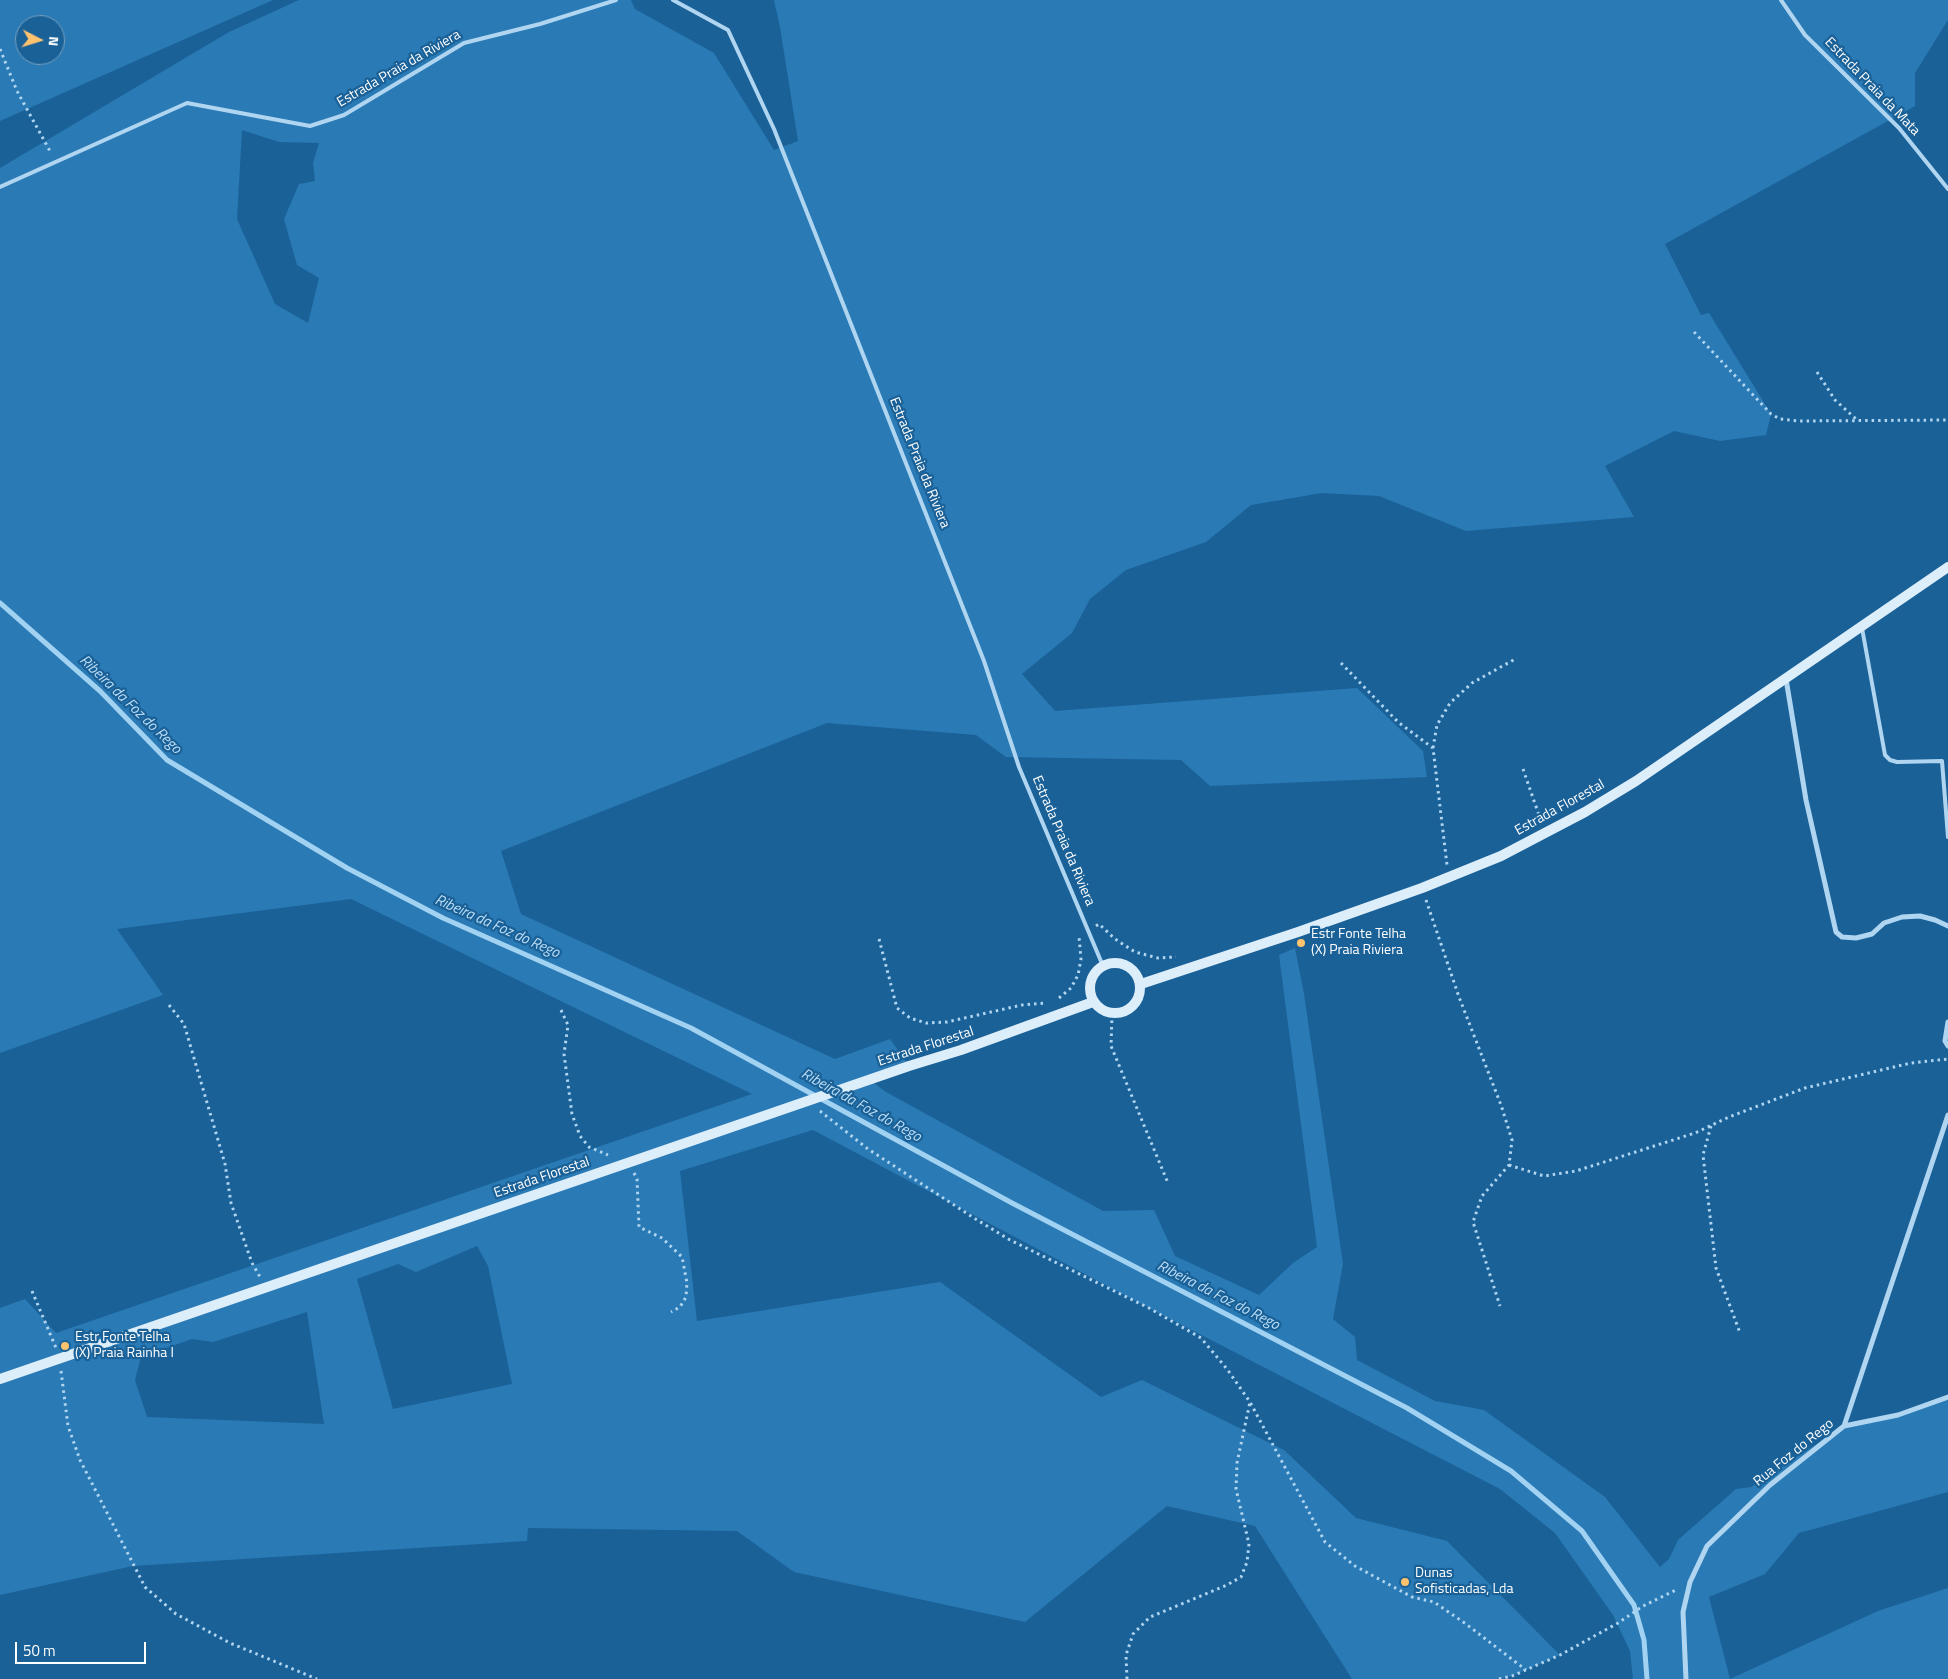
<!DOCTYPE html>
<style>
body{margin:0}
#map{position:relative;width:1948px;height:1679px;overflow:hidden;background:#1a6198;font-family:"Titillium Web",sans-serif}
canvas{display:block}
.north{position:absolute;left:15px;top:15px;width:50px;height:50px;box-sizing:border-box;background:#1a6198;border:1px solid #76a0c1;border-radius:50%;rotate:95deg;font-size:14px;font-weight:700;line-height:20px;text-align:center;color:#fff}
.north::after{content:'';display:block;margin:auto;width:18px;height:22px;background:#ffc36f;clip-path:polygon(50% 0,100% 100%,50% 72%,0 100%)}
.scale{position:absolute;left:15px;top:1642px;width:131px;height:22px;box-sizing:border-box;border:2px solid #fff;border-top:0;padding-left:6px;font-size:15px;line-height:18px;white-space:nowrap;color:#fff;-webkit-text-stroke:4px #1a6198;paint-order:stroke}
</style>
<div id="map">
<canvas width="1948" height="1679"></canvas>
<div class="north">N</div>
<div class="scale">50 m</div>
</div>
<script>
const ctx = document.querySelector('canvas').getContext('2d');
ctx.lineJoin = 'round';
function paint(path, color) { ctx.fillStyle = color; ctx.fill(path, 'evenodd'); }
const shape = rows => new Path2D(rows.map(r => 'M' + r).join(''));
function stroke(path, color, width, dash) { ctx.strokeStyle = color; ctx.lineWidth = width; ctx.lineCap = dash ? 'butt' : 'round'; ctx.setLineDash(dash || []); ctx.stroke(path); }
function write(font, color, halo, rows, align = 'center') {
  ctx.font = font + ' "Titillium Web",sans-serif'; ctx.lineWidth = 4.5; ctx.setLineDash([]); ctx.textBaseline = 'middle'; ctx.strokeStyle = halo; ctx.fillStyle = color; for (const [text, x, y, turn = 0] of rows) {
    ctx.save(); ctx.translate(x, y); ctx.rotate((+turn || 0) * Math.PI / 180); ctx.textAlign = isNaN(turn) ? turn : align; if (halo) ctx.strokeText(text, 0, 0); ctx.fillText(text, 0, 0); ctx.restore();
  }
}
paint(shape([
 [0,0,273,0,0,121],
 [25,25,55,25,55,55,25,55],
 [299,0,631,0,635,9,714,53,774,150,798,141,780,27,774,0,1948,0,1948,20,1915,73,1915,106,1665,244,1701,315,1709,313,1771,414,1766,435,1720,441,1674,431,1605,466,1634,517,1466,531,1379,496,1322,493,1251,505,1206,542,1126,570,1090,599,1072,633,1022,674,1055,711,1357,688,1423,751,1427,777,1210,786,1181,760,1006,757,976,735,827,723,501,851,521,914,835,1059,890,1039,909,1066,870,1080,886,1092,1103,1211,1154,1210,1175,1256,1259,1295,1293,1263,1317,1247,1279,955,1295,948,1304,994,1343,1264,1333,1319,1355,1337,1357,1360,1435,1401,1484,1410,1605,1497,1660,1567,1669,1559,1678,1540,1736,1489,1751,1487,1844,1426,1898,1415,1948,1397,1948,1492,1799,1533,1765,1574,1709,1597,1730,1679,1878,1611,1948,1588,1948,1679,1633,1679,1630,1651,1613,1615,1555,1533,1500,1489,1149,1308,813,1130,680,1171,697,1321,940,1282,1101,1397,1142,1380,1284,1450,1356,1518,1447,1541,1560,1655,1512,1676,1499,1679,1352,1679,1255,1526,1167,1506,1025,1622,794,1572,737,1531,528,1528,527,1541,133,1566,0,1595,0,1308,25,1299,56,1333,752,1094,351,899,117,929,163,995,0,1053,0,168,229,32],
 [242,130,279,142,319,143,313,163,315,181,299,184,284,219,297,265,319,278,308,323,275,304,237,219],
 [477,1246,488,1266,512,1384,393,1409,357,1279,398,1264,416,1272],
 [307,1312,324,1424,147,1417,135,1380,141,1357,192,1339,213,1342]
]), '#2a7ab5');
stroke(shape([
 [0,603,100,691,167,760,347,868,443,918,691,1028,1012,1203,1407,1408,1511,1471,1582,1531,1634,1605,1644,1640,1647,1679]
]), '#a2d2f2', 5);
stroke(shape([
 [0,49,17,91,51,153],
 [1694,332,1771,414,1780,419,1799,421,1948,420],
 [1817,372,1835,400,1856,419],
 [1341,663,1398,722,1433,748,1447,865],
 [1433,748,1437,725,1450,703,1472,683,1517,658],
 [1523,769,1541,821],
 [1426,900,1459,997,1501,1105,1512,1140,1509,1165,1482,1196,1473,1222,1500,1306],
 [1096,926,1099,924,1115,939,1135,952,1158,958,1176,957],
 [879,939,897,1008,910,1018,926,1023,947,1022,1022,1005,1047,1003],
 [1059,998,1071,988,1078,975,1081,959,1079,937],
 [169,1005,184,1024,225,1164,231,1203,252,1263,260,1277],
 [561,1010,568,1025,564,1054,572,1114,580,1136,589,1147,608,1155],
 [1112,1014,1111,1046,1168,1183],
 [820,1111,868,1149,974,1218,1010,1240,1149,1308,1201,1338,1227,1369,1250,1402,1325,1542,1355,1566,1412,1597,1434,1602,1466,1624,1526,1670],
 [1711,1126,1703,1155,1716,1268,1740,1333],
 [1509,1165,1544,1176,1576,1171,1695,1133,1729,1117,1805,1088,1911,1063,1948,1059],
 [634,1173,637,1179,639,1227,662,1238,682,1257,687,1283,686,1297,680,1307,671,1312],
 [32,1291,56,1348],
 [61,1371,68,1426,80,1460,145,1587,176,1614,230,1643,317,1679],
 [1127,1679,1126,1655,1133,1634,1150,1617,1227,1585,1241,1577,1247,1562,1249,1544,1236,1489,1237,1463,1250,1402],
 [1499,1679,1512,1676,1560,1655,1618,1623,1643,1606,1678,1589]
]), '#afd5f1', 3, [2.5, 4]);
stroke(shape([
 [673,0,728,30,774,129,984,661,1019,767,1103,966],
 [1781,0,1805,35,1899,128,1948,189],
 [0,187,187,103,310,126,344,115,464,43,540,24,616,0],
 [1862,628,1885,755,1890,760,1897,762,1942,761,1948,837]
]), '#afd5f1', 4);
stroke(shape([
 [1786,679,1806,800,1836,932,1842,937,1856,938,1872,934,1884,923,1902,917,1920,916,1935,920,1948,926],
 [1948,1022,1945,1041,1948,1046],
 [1844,1426,1898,1415,1948,1397],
 [1686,1679,1683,1612,1690,1582,1707,1546,1770,1485,1844,1426,1948,1115]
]), '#afd5f1', 5);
stroke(shape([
 '1090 988a25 25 0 1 1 50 0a25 25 0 1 1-50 0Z',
 [1141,984,1298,932,1422,888,1501,856,1585,812,1636,781,1948,567],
 [0,1379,909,1066,961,1050,1093,1002]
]), '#ddeefb', 10);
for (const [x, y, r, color] of [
 [1301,943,5,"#ffc36f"],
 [65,1346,5,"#ffc36f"],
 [1405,1582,5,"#ffc36f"]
]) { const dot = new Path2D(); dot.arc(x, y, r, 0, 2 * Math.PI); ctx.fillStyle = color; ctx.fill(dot); stroke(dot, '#1a6198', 2); }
write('14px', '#fff', '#1a6198', [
 ["Estrada Praia da Riviera",399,69,-30],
 ["Estrada Praia da Mata",1872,87,46],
 ["Estrada Praia da Riviera",919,463,68],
 ["Estrada Florestal",1560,808,-29],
 ["Estrada Praia da Riviera",1063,841,67],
 ["Estrada Florestal",926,1047,-18],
 ["Estrada Florestal",542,1178,-19],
 ["Rua Foz do Rego",1794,1453,-39]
]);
write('14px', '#fff', '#1a6198', [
 ["Estr Fonte Telha",1311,935],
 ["(X) Praia Riviera",1311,951],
 ["Estr Fonte Telha",75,1338],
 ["(X) Praia Rainha I",75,1354],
 ["Dunas",1415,1574],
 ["Sofisticadas, Lda",1415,1590]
], 'left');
write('italic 15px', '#bcdef7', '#1a6198', [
 ["Ribeira da Foz do Rego",130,705,44],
 ["Ribeira da Foz do Rego",497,927,24],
 ["Ribeira da Foz do Rego",861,1106,29],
 ["Ribeira da Foz do Rego",1218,1296,27]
]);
</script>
